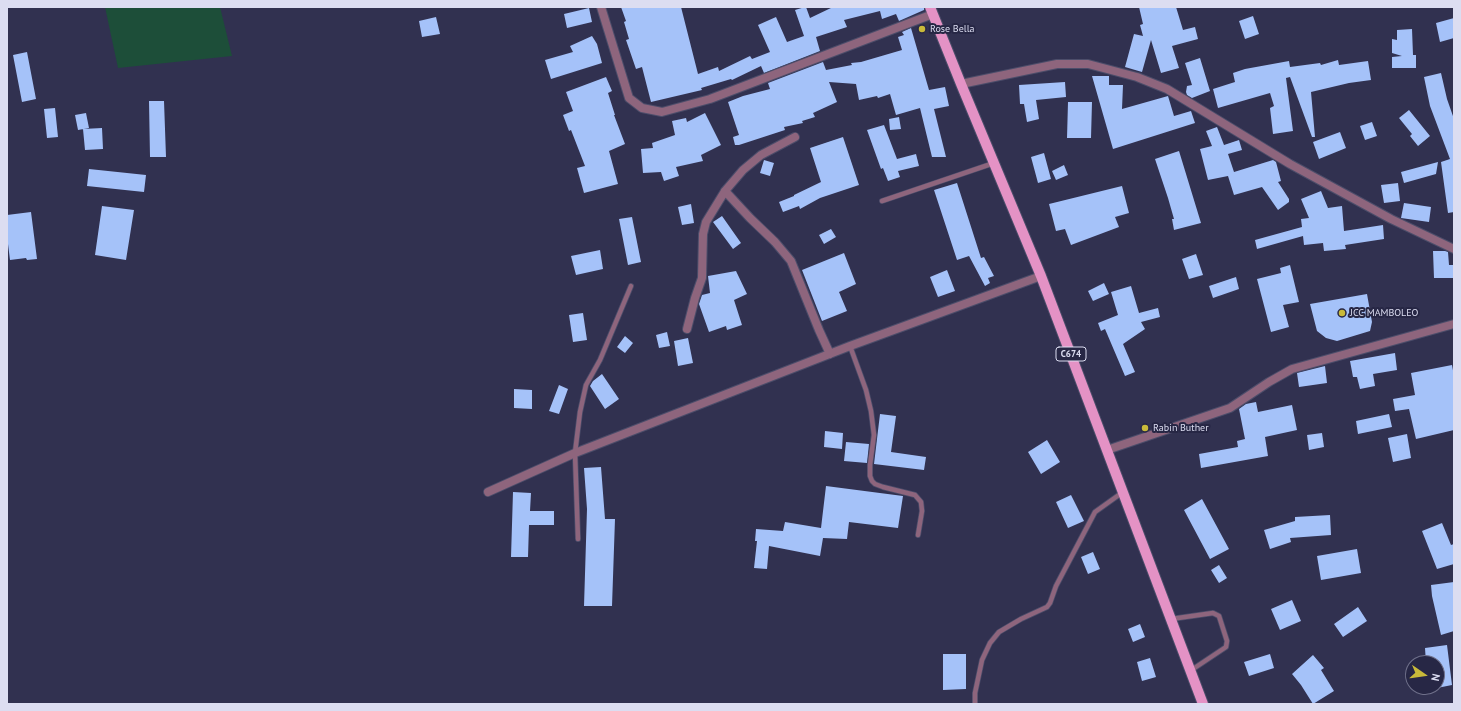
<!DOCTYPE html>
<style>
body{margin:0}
#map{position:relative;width:1461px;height:711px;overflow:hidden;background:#313150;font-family:"PT Sans",sans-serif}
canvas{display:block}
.frame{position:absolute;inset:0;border:8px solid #dcddf1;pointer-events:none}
.north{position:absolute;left:1405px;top:655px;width:40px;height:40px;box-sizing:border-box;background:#272745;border:1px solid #6f708a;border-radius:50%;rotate:103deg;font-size:11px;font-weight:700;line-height:16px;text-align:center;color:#dcddf1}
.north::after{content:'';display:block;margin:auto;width:14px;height:18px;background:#c9ba3a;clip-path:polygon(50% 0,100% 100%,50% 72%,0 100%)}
</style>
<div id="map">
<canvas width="1461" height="711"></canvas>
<div class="frame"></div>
<div class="north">N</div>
</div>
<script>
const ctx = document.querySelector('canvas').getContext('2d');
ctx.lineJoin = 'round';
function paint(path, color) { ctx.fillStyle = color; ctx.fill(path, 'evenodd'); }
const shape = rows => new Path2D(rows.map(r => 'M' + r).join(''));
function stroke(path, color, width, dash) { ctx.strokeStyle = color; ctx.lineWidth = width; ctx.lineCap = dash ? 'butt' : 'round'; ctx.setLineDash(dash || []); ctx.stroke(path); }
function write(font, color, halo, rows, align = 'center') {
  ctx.font = font + ' "PT Sans",sans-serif'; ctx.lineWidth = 4; ctx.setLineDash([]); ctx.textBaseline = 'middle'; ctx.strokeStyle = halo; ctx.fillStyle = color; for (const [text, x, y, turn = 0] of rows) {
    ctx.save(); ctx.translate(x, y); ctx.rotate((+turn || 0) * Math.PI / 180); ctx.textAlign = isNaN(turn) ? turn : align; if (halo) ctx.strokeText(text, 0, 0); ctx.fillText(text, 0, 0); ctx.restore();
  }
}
paint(shape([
 [105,7,220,7,232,56,118,68]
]), '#1d4e39');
paint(shape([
 [621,7,681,7,698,74,718,67,719,71,750,56,752,59,770,52,758,25,776,17,787,42,804,36,795,10,805,7,806,7,810,18,833,7,924,7,924,10,899,21,896,14,882,19,880,11,844,20,847,27,816,37,820,51,764,73,761,66,732,80,731,79,701,88,702,90,651,102,642,67,636,69,626,40,629,39,624,22,626,21],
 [1139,7,1176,7,1183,30,1195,27,1198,39,1172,46,1179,68,1161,73,1151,40,1142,72,1125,67,1134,34,1143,36,1140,25,1143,24],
 [589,8,592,22,567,28,564,14],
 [1253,16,1259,34,1245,39,1239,21],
 [436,17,440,34,422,37,419,21],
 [1454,18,1454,38,1440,42,1436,23],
 [911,28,929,90,945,87,949,106,934,109,946,157,932,157,920,108,896,115,890,94,878,98,877,96,859,100,856,84,829,82,837,102,813,113,815,117,802,121,803,123,784,127,785,130,739,145,735,145,733,137,739,135,728,102,743,96,770,89,768,83,823,62,826,70,852,65,851,63,861,62,902,50,898,37,904,35,902,32],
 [1412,29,1413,55,1416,55,1416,68,1392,68,1392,57,1402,56,1392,53,1392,39,1397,40,1397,30],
 [592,36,597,44,602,63,551,79,545,60,573,52,570,46],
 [27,52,36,99,22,102,13,55],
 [1200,58,1210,91,1192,98,1187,95,1186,92,1187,86,1192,85,1185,63],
 [1338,60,1339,65,1368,61,1371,80,1349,83,1311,92,1315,137,1312,137,1290,77,1286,78,1293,131,1273,134,1270,108,1274,106,1270,93,1218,108,1213,89,1235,82,1233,73,1245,69,1289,61,1290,67,1320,63,1321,65],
 [1441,73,1447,99,1454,119,1454,212,1448,213,1441,162,1450,159,1430,106,1424,77],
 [1092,76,1109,76,1109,85,1123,85,1122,109,1168,96,1174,116,1191,111,1195,123,1113,149],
 [606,77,612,91,608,93,615,115,614,115,625,144,609,151,618,184,584,193,577,168,585,166,571,130,569,131,563,115,573,111,566,92],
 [1065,82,1066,97,1036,100,1039,119,1027,122,1024,104,1020,104,1019,85],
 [149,101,164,101,166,157,150,157],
 [1068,102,1092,102,1091,138,1067,138],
 [55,108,58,137,47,138,44,109],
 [1409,110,1430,136,1418,146,1410,136,1412,134,1399,118],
 [86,113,89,128,78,130,75,115],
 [705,113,721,145,701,155,703,161,676,167,679,176,664,181,661,172,643,173,641,149,653,148,652,143,675,135,672,121,686,118,687,122],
 [899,117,901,129,890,130,889,119],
 [1372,122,1377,136,1365,140,1360,126],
 [884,125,897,159,916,154,919,166,898,171,900,177,888,181,883,168,881,169,867,130],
 [1217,127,1224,145,1239,140,1242,150,1228,154,1234,172,1273,160,1276,162,1281,181,1278,182,1289,199,1289,202,1278,210,1262,187,1234,195,1228,176,1208,180,1200,149,1212,146,1206,131],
 [102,128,103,149,85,150,83,129],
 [1340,132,1346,148,1319,159,1313,142],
 [843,137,859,185,820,198,800,209,799,206,783,212,779,202,794,196,794,195,821,182,810,148],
 [1179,151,1201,223,1174,230,1172,219,1174,219,1168,198,1155,159],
 [1044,153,1051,179,1038,183,1031,157],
 [764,160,774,163,770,176,760,173],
 [1438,162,1436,174,1404,183,1401,172],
 [1064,165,1068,175,1056,180,1052,171],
 [89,169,146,175,144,192,87,186],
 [957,183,981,258,984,257,994,276,988,278,990,283,985,286,969,256,957,260,934,190],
 [1398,183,1400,201,1384,203,1381,185],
 [1122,186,1129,213,1115,217,1119,227,1071,245,1065,229,1056,231,1049,204],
 [1321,191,1328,208,1342,206,1344,231,1383,225,1384,239,1345,245,1346,249,1324,251,1323,243,1304,245,1303,236,1257,249,1255,240,1302,227,1301,219,1309,218,1301,199],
 [1404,203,1431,207,1429,222,1401,218],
 [691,204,694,223,682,225,678,207],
 [102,206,134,210,126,260,95,255],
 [31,212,37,259,27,260,26,258,10,260,7,236,7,215],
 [722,216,741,243,733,249,713,222],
 [632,217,641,262,628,265,619,219],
 [831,229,836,237,824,244,819,235],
 [600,250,603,269,576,275,571,256],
 [1433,251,1445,251,1448,252,1449,265,1454,265,1454,278,1434,278],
 [844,253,856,284,839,292,847,311,822,321,802,270],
 [1196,254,1203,275,1189,279,1182,259],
 [1290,265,1299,302,1283,305,1289,327,1271,332,1257,279,1281,273,1280,268],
 [947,270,955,291,938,297,930,277],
 [736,271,747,294,734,300,742,325,727,330,726,326,709,332,699,304,702,295,710,293,708,276],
 [1236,277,1239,289,1213,298,1209,286],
 [1104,283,1109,294,1093,301,1088,291],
 [1131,286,1139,313,1158,308,1160,317,1141,322,1145,329,1123,344,1135,372,1125,376,1105,329,1101,331,1098,323,1118,315,1111,292],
 [1367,294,1372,322,1370,331,1337,341,1326,338,1317,331,1310,304],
 [583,313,587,340,573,342,569,315],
 [667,332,670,346,659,348,656,335],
 [625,336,633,343,625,353,617,347],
 [688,338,693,363,678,366,674,341],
 [1395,353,1397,370,1373,374,1375,386,1360,389,1357,377,1353,377,1350,361],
 [1452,365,1454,376,1454,430,1416,439,1409,409,1395,411,1393,399,1415,395,1411,373],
 [1325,366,1327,383,1299,387,1297,373],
 [602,374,619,399,605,409,590,386,593,381],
 [559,385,568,389,559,414,549,411],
 [514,389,532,390,532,409,514,408],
 [1256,402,1258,412,1292,405,1297,430,1265,437,1268,456,1201,468,1199,454,1238,447,1237,441,1245,439,1239,409,1246,404],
 [880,414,896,416,891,452,926,457,924,470,874,464],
 [1389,414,1392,427,1358,434,1356,421],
 [825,431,843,433,842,449,824,447],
 [1322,433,1324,447,1309,450,1307,435],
 [1407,434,1411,458,1393,462,1388,438],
 [1047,440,1060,462,1041,474,1028,452],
 [846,442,869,444,867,463,844,461],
 [601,467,605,519,615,519,612,606,584,606,587,509,584,468],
 [826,486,903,496,898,528,849,522,847,539,823,538,820,556,769,546,767,569,754,568,757,541,755,541,756,529,783,531,785,522,821,528],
 [513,492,531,493,530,511,554,511,554,525,529,525,528,557,511,557],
 [1071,495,1084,521,1068,528,1056,502],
 [1202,499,1229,549,1210,559,1184,510],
 [1330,515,1331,535,1290,538,1291,542,1270,549,1264,530,1295,521,1295,517],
 [1442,523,1451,545,1454,544,1454,564,1437,569,1422,531],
 [1357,549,1361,573,1321,580,1317,556],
 [1093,552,1100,569,1088,574,1081,557],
 [1219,565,1227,578,1219,583,1211,570],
 [1454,582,1454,631,1441,635,1432,596,1431,585],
 [1292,600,1301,621,1280,630,1271,609],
 [1358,607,1367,621,1343,637,1334,624],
 [1140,624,1145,637,1133,642,1128,629],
 [1447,645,1452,685,1437,688,1437,663,1426,663,1425,648],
 [943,654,966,654,966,689,943,690],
 [1270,654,1274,668,1249,676,1244,662],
 [1313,655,1324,668,1321,670,1334,691,1313,704,1301,685,1292,674],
 [1150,658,1156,677,1142,681,1137,662]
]), '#a5c2f9');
const lane = shape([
 [882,201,994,163],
 [850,346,866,390,871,411,874,435,870,465,870,476,872,481,875,484,883,487,915,495,921,502,922,511,918,535],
 [578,539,575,453,580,412,586,385,600,360,631,286],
 [1171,619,1213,613,1219,616,1227,641,1226,647,1190,671],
 [975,704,975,693,982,660,990,643,999,632,1021,619,1047,607,1050,603,1056,586,1095,512,1123,492]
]);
const street = shape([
 [601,7,629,98,642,108,662,112,710,99,933,14],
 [961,84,1057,64,1088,64,1137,77,1167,89,1290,164,1391,219,1454,249],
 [725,191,750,218,775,242,791,261,819,330,830,354],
 [687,329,695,298,702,278,703,234,706,222,725,191,743,170,761,155,795,137],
 [1107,450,1230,408,1269,382,1292,369,1454,324],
 [488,492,575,453,850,346,1041,276]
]);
const primary = shape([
 [930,7,961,84,1041,276,1203,704]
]);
stroke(lane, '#4c4d6a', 6);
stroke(street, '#4c4d6a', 10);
stroke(primary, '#4c4d6a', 12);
stroke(lane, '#8e657d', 4.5);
stroke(street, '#8e657d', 8);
stroke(primary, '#e492c5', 10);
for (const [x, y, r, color] of [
 [922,29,4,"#c9ba3a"],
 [1342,313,4,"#c9ba3a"],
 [1145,428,4,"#c9ba3a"]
]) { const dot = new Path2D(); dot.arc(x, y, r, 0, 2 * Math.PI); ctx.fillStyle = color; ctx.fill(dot); stroke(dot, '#272745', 1.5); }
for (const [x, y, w] of [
 [1071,354,30]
]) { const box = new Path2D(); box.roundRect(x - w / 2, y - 7, w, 14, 3); ctx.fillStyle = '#272745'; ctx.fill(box); stroke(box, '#dcddf1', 1); }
write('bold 9px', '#dcddf1', null, [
 ["C674",1071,354]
]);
write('10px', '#dcddf1', '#272745', [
 ["Rose Bella",930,29],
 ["JCC MAMBOLEO",1350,313],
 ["Rabin Buther",1153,428]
], 'left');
</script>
